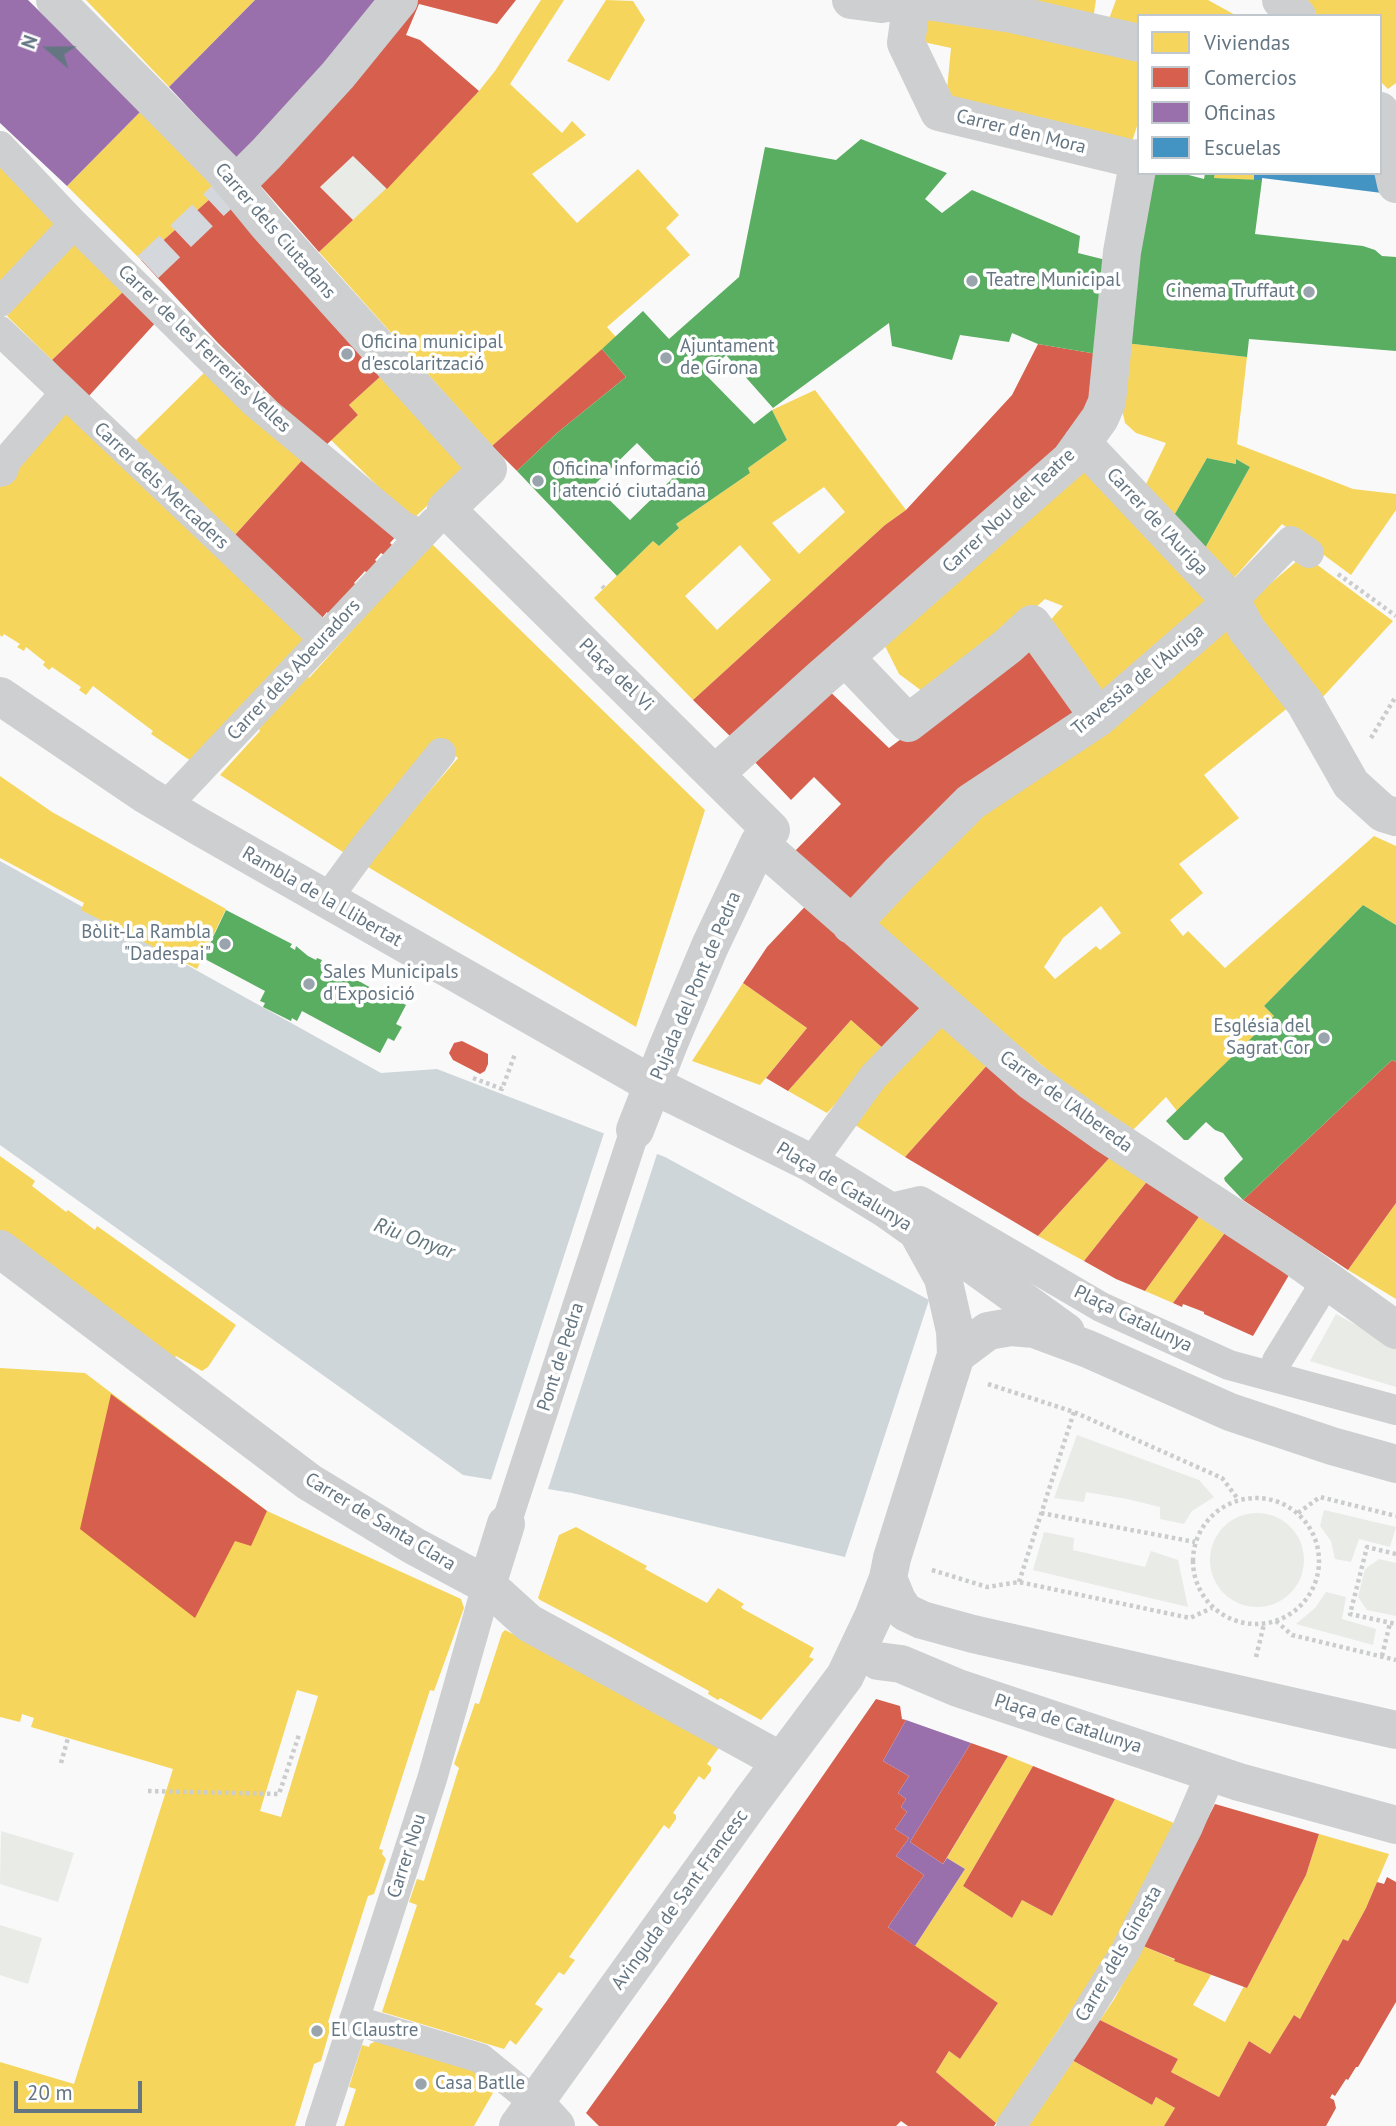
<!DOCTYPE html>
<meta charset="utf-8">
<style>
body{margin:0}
#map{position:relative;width:1396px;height:2126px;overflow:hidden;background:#f9f9f9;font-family:"PT Sans",sans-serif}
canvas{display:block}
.legend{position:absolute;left:1137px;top:14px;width:245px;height:161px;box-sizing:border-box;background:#fff;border:2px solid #c1c8cd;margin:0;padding:9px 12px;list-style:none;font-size:21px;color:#657683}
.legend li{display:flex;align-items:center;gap:14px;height:35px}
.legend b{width:35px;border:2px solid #c1c8cd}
.north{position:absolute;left:14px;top:14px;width:70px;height:70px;-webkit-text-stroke:5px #fff;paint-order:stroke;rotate:290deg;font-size:19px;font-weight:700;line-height:28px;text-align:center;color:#657683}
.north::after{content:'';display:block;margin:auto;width:24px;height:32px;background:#657683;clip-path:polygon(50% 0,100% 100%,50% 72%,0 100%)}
.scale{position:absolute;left:14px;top:2081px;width:128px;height:32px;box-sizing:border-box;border:4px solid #657683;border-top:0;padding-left:9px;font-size:21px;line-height:24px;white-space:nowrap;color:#657683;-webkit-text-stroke:5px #fff;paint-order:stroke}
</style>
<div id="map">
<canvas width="1396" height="2126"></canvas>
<ul class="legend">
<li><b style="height:19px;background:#f6d55c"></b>Viviendas</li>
<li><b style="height:19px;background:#d6604d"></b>Comercios</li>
<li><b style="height:19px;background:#9970ab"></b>Oficinas</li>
<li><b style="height:19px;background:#4393c3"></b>Escuelas</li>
</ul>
<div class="north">N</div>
<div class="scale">20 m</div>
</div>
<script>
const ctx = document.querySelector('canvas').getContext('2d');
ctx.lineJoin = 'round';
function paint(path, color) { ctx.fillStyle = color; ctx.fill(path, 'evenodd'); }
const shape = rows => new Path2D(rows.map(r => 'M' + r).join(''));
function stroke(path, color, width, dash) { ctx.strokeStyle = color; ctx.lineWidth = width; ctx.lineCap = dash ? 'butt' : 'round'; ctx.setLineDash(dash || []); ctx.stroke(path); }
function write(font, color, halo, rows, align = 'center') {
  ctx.font = font + ' "PT Sans",sans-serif'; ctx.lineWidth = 7; ctx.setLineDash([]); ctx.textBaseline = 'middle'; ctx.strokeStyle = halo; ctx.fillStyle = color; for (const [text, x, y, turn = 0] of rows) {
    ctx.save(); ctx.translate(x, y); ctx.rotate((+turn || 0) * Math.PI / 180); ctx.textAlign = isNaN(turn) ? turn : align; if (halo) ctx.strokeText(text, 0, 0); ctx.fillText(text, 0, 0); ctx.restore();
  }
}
paint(shape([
 [353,156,387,189,353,220,320,187],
 [1336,1314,1396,1347,1396,1387,1310,1361],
 [1077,1435,1199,1480,1214,1497,1192,1511,1184,1524,1160,1519,1160,1507,1127,1499,1086,1492,1084,1502,1054,1498],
 [1324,1510,1396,1527,1390,1547,1359,1539,1351,1562,1335,1559,1331,1541,1320,1526],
 '1210 1560a47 47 0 1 1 94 0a47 47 0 1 1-94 0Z',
 [1044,1532,1074,1538,1073,1550,1145,1567,1151,1551,1178,1560,1188,1607,1033,1570],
 [1379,1559,1396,1563,1396,1616,1367,1610,1358,1597,1365,1569],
 [1326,1592,1346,1597,1342,1619,1376,1629,1373,1645,1296,1624,1315,1608],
 [1,1831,74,1853,58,1902,0,1884],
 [0,1925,42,1938,28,1984,0,1975]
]), '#e8ebe6');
paint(shape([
 [0,861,381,1073,437,1069,665,1157,929,1300,845,1557,572,1493,463,1475,0,1145]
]), '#ced6d9');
paint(shape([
 [605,1130,658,1151,547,1492,490,1483]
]), '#f9f9f9');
paint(shape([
 [86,0,255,0,169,87],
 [541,0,564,0,510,84,562,133,572,121,586,135,532,174,577,223,638,169,679,215,666,228,690,255,607,327,616,337,492,446,319,252,393,182,479,91,495,71],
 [606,0,633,1,645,20,609,81,567,61],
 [1020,0,1096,0,1093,19],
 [1116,0,1208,0,1237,16,1139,16,1139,28,1109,19],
 [1303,0,1396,0,1396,83,1388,89,1380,81,1380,16,1318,16],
 [922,8,1139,56,1139,120,1129,151,946,100,951,48,914,40],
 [141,111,219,191,141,260,67,186],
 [0,164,66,223,0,293],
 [1215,173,1254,173,1254,180,1214,178],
 [73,240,126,289,52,360,7,316],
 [1125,343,1247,357,1237,444,1353,489,1396,494,1396,510,1351,575,1282,524,1233,579,1204,550,1250,467,1236,459,1236,464,1207,458,1172,519,1145,486,1166,443,1136,433,1125,423,1122,409],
 [209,368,304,458,235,535,136,440],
 [382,375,465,470,412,520,331,440,358,415,349,405],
 [815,390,906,510,885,525,693,700,594,598,653,541,659,546,679,528,676,524,750,473,748,468,787,440,772,410],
 [824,487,845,512,799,554,772,523],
 [740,545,771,580,717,630,685,596],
 [65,408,307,636,191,761,151,734,153,731,93,686,86,695,79,690,81,687,52,667,49,670,43,665,45,662,26,647,24,651,17,647,20,644,4,634,2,637,0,635,0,480],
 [1087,458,1213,597,1103,698,1046,625,1063,606,1045,599,1005,635,926,694,899,674,881,638],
 [431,543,705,810,636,1027,368,867,367,864,458,758,437,739,351,857,220,775,260,731,259,729,306,674,309,678],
 [1304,555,1393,621,1320,700,1244,606],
 [1229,617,1295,702,1204,775,1239,818,1179,864,1203,893,1170,920,1183,936,1188,931,1225,968,1374,836,1396,846,1396,925,1363,905,1264,1006,1274,1016,1177,1111,1166,1097,1134,1129,1131,1129,1092,1108,866,915,907,871],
 [1101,906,1121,933,1100,950,1096,946,1055,979,1044,967,1063,938],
 [0,776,52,812,226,909,197,969,81,910,84,903,0,858],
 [743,983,807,1028,760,1085,692,1061],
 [940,1015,990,1062,905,1157,852,1123],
 [851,1020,885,1050,827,1113,788,1091],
 [1112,1155,1149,1179,1084,1261,1038,1236],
 [0,1156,35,1181,32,1186,66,1212,68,1210,95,1230,97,1226,236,1325,208,1367,202,1371,176,1356,174,1359,0,1230],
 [1396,1203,1396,1299,1348,1270],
 [1201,1214,1227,1230,1173,1303,1145,1291],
 [0,1368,85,1373,267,1511,461,1599,464,1608,434,1691,430,1690,379,1849,383,1850,382,1854,386,1859,374,1894,368,1896,328,2022,331,2026,321,2061,314,2064,295,2126,0,2126,0,2062,74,2084,173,1769,31,1727,34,1718,22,1714,20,1722,0,1717],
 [297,1690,318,1696,281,1817,260,1811],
 [576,1527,647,1566,645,1569,707,1603,718,1588,744,1604,741,1607,743,1609,814,1648,809,1657,814,1659,761,1720,720,1698,718,1700,708,1694,709,1691,609,1636,540,1600,538,1598,559,1535],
 [505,1630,724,1741,707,1764,711,1767,711,1771,704,1780,699,1776,673,1813,676,1815,676,1819,669,1829,664,1825,569,1957,575,1960,564,1975,559,1972,535,2004,543,2009,516,2045,510,2040,504,2049,382,2012,417,1905,409,1902,417,1879,424,1881,457,1774,459,1768,454,1764,475,1703,479,1704,502,1633],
 [1008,1756,1033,1766,963,1886,1012,1918,1022,1900,1052,1916,1115,1799,1174,1823,1113,1948,996,2123,936,2072,949,2051,960,2059,998,2003,915,1946,965,1869,947,1858],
 [1319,1834,1389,1854,1366,1908,1348,1941,1343,1939,1300,2019,1294,2015,1270,2054,1249,2041,1219,2097,1171,2072,1178,2059,1100,2020,1115,1998,1143,1946,1211,1975,1193,2005,1225,2022,1244,1986,1247,1988,1306,1875],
 [376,2041,485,2072,494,2091,474,2126,344,2126,356,2089,349,2087,362,2045,369,2047,370,2044],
 [1072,2060,1152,2105,1156,2097,1175,2108,1164,2126,1026,2126]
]), '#f6d55c');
paint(shape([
 [415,0,516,0,497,24,419,4,406,35,420,40,479,91,387,189,353,156,320,187,353,220,319,252,260,185],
 [219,191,382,375,349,405,358,415,323,448,218,343,141,260],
 [125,290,158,320,88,397,52,360],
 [1038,344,1103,355,1077,437,735,741,693,700,885,525,906,510,1012,395],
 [602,349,626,377,557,433,517,471,492,446],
 [304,458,398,534,390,543,392,545,384,555,381,553,375,560,377,562,367,573,365,571,354,583,356,585,329,615,327,612,322,618,235,535],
 [1030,643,1086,711,866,915,795,851,841,804,814,777,791,800,751,758,823,685,889,748],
 [814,897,924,1003,885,1050,851,1020,788,1091,766,1078,807,1028,743,983,767,947],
 [462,1041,488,1054,488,1064,485,1071,480,1074,453,1060,449,1053,454,1043],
 [1392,1060,1396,1062,1396,1203,1348,1270,1243,1200],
 [990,1062,1112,1155,1038,1236,905,1157],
 [1149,1179,1201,1214,1145,1291,1116,1279,1084,1261],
 [1227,1230,1292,1270,1253,1336,1204,1314,1204,1312,1183,1304,1182,1307,1173,1303],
 [111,1394,267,1511,251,1546,235,1541,195,1618,80,1529],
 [876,1699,900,1706,902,1719,906,1720,883,1761,909,1776,898,1793,906,1799,901,1807,907,1812,895,1829,909,1838,896,1856,924,1875,888,1927,998,2003,960,2059,949,2051,936,2072,996,2123,994,2126,908,2126,901,2121,896,2126,599,2126,586,2113,666,2002],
 [971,1743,1008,1756,943,1864,910,1842],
 [1033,1766,1115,1799,1052,1916,1022,1900,1012,1918,963,1886],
 [1215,1804,1319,1834,1306,1875,1247,1988,1174,1961,1175,1959,1143,1946],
 [1387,1877,1396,1882,1396,2002,1358,2067,1356,2067,1348,2080,1346,2079,1335,2096,1332,2094,1330,2098,1334,2100,1336,2108,1326,2126,1164,2126,1175,2108,1156,2097,1152,2105,1072,2060,1100,2020,1178,2059,1171,2072,1219,2097,1249,2041,1270,2054,1294,2015,1300,2019,1343,1939,1348,1941,1366,1908,1377,1882,1384,1884]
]), '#d6604d');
paint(shape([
 [0,0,28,0,141,111,67,186,0,123],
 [255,0,386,0,245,168,169,87],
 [906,1720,971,1743,910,1842,943,1864,947,1858,965,1869,915,1946,888,1927,924,1875,896,1856,909,1838,895,1829,907,1812,901,1807,906,1799,898,1793,909,1776,883,1761]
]), '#9970ab');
paint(shape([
 [1254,173,1375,173,1382,193,1262,178,1262,180,1254,180]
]), '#4393c3');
paint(shape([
 [861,139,947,173,925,199,942,213,972,190,1080,236,1078,253,1114,262,1103,355,1038,344,1012,333,1009,342,960,335,952,360,892,346,889,323,773,408,726,355,706,375,754,424,772,410,787,440,748,468,750,473,676,524,679,528,659,546,653,541,617,576,517,471,557,433,626,377,602,349,643,311,669,339,739,277,765,147,836,160],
 [637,443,672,479,630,520,594,485],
 [1145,173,1181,173,1204,179,1205,173,1215,173,1214,178,1262,180,1255,234,1363,246,1375,250,1382,256,1396,257,1396,351,1249,339,1247,357,1125,343],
 [1207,458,1236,464,1236,459,1250,467,1204,550,1172,519],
 [1363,905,1396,925,1396,1062,1392,1060,1243,1200,1225,1181,1224,1178,1243,1159,1223,1133,1215,1130,1206,1122,1188,1140,1184,1140,1166,1121,1274,1016,1264,1006],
 [226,910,292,944,290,947,295,950,296,946,308,956,316,960,317,958,322,960,320,964,325,967,327,963,387,997,393,998,392,1000,400,1004,402,1003,406,1005,396,1024,402,1027,394,1041,388,1038,380,1053,302,1011,297,1021,292,1018,291,1021,263,1007,265,1003,260,1001,265,991,203,958]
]), '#5aae61');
stroke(shape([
 [148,267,223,196]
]), '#d4d8dc', 30, [30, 15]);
stroke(shape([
 [1338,574,1396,616],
 [602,586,604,588],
 [1371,738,1396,696],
 [473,1078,502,1089,515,1054],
 [988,1384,1074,1412,1222,1478,1238,1499],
 '1193 1561a63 63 0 1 1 126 0a63 63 0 1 1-126 0Z',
 [1041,1513,1195,1542],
 [1298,1513,1320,1497,1396,1516],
 [1396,1554,1367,1547,1350,1614,1396,1624],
 [932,1570,987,1587,1019,1582,1190,1618,1212,1608],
 [1019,1582,1074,1412],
 [1276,1621,1292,1635,1396,1660],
 [1382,1656,1390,1623],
 [1256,1657,1264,1624],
 [61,1763,68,1738],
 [148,1791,279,1794,299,1735]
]), '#cbcccd', 4.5, [3.5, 3.5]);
stroke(shape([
 [0,146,74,224,255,403,404,527,422,534],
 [0,302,74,224],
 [0,331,324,639],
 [0,468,64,394],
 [1232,602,1291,541,1309,553],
 [166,806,434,522],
 [327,899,365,847,441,753],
 [811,1163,873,1077,943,1005],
 [886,1209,920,1201,1101,1307,1229,1365,1396,1410],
 [1277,1361,1327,1280],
 [506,1524,635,1130],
 [354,2020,480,2058,534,2102],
 [320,2126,432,1779,487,1585],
 [1011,2126,1073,2035,1125,1952,1187,1829,1211,1773]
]), '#cecfd0', 30);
stroke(shape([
 [55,0,222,169,267,224,488,469,446,509,771,830,759,843,710,946,668,1046,635,1130],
 [851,0,881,4,905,0],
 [912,0,906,43,939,112,1138,160],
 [921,0,1012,14,1139,43],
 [1281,0,1297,16],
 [1380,111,1396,184],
 [235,185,266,154,338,75,399,0],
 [1082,443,1232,602,1247,630,1305,703,1351,784,1383,813,1396,817],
 [0,467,0,468],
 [845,657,908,723,1008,646,1032,624,1098,716],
 [0,696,146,795,200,827,653,1085,811,1163,886,1209,917,1231,943,1278,955,1331,956,1355,892,1558,888,1578,873,1617,845,1676,753,1799,518,2126],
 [715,774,819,680,1070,460,1100,418,1107,402,1122,252,1139,158],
 [759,843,1031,1081,1103,1132,1293,1256,1396,1330],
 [851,925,898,875,971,802,1098,718,1232,602],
 [919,1232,969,1262,1066,1332],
 [0,1249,309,1482,414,1546,487,1585,529,1623,781,1761],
 [956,1355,988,1331,1011,1327,1034,1329,1088,1349,1230,1412,1332,1446,1396,1464],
 [888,1578,897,1600,905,1612,922,1620,973,1634,1396,1730],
 [487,1585,506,1524],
 [878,1661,901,1664,958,1688,1239,1782,1396,1825],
 [534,2102,556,2126]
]), '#cecfd0', 38);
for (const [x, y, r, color] of [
 [972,281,7,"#99a4ac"],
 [1309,292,7,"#99a4ac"],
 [347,354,7,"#99a4ac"],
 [666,358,7,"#99a4ac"],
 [538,481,7,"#99a4ac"],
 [225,944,7,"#99a4ac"],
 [309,984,7,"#99a4ac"],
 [1324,1038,7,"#99a4ac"],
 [317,2031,7,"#99a4ac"],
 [421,2084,7,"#99a4ac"]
]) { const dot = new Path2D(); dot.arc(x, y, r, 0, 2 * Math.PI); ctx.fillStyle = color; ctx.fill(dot); stroke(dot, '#fff', 2.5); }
write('19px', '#657683', '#fff', [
 ["Carrer d'en Mora",1021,132,14],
 ["Carrer dels Ciutadans",275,231,49],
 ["Carrer de les Ferreries Velles",204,349,44],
 ["Carrer dels Mercaders",161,486,43],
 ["Carrer Nou del Teatre",1009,511,-43],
 ["Carrer de l'Auriga",1157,522,47],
 ["Carrer dels Abeuradors",294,670,-47],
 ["Plaça del Vi",616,675,44],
 ["Travessia de l'Auriga",1138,680,-39],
 ["Rambla de la Llibertat",322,897,30],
 ["Pujada del Pont de Pedra",696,986,-67],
 ["Carrer de l'Albereda",1066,1102,36],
 ["Plaça de Catalunya",844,1187,31],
 ["Plaça Catalunya",1133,1319,26],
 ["Pont de Pedra",561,1357,-72],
 ["Carrer de Santa Clara",380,1522,31],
 ["Plaça de Catalunya",1068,1724,18],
 ["Carrer Nou",407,1856,-72],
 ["Avinguda de Sant Francesc",680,1900,-54],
 ["Carrer dels Ginesta",1119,1954,-60]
]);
write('19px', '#657683', '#fff', [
 ["Teatre Municipal",986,281],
 ["Cinema Truffaut",1295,292,"right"],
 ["Oficina municipal",361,343],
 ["d'escolarització",361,365],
 ["Ajuntament",680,347],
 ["de Girona",680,369],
 ["Oficina informació",552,470],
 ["i atenció ciutadana",552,492],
 ["Bòlit-La Rambla",211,933,"right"],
 ["\"Dadespai\"",211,955,"right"],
 ["Sales Municipals",323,973],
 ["d'Exposició",323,995],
 ["Església del",1310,1027,"right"],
 ["Sagrat Cor",1310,1049,"right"],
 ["El Claustre",331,2031],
 ["Casa Batlle",435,2084]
], 'left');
write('italic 21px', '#60757c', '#fff', [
 ["Riu Onyar",414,1239,20]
]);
</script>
